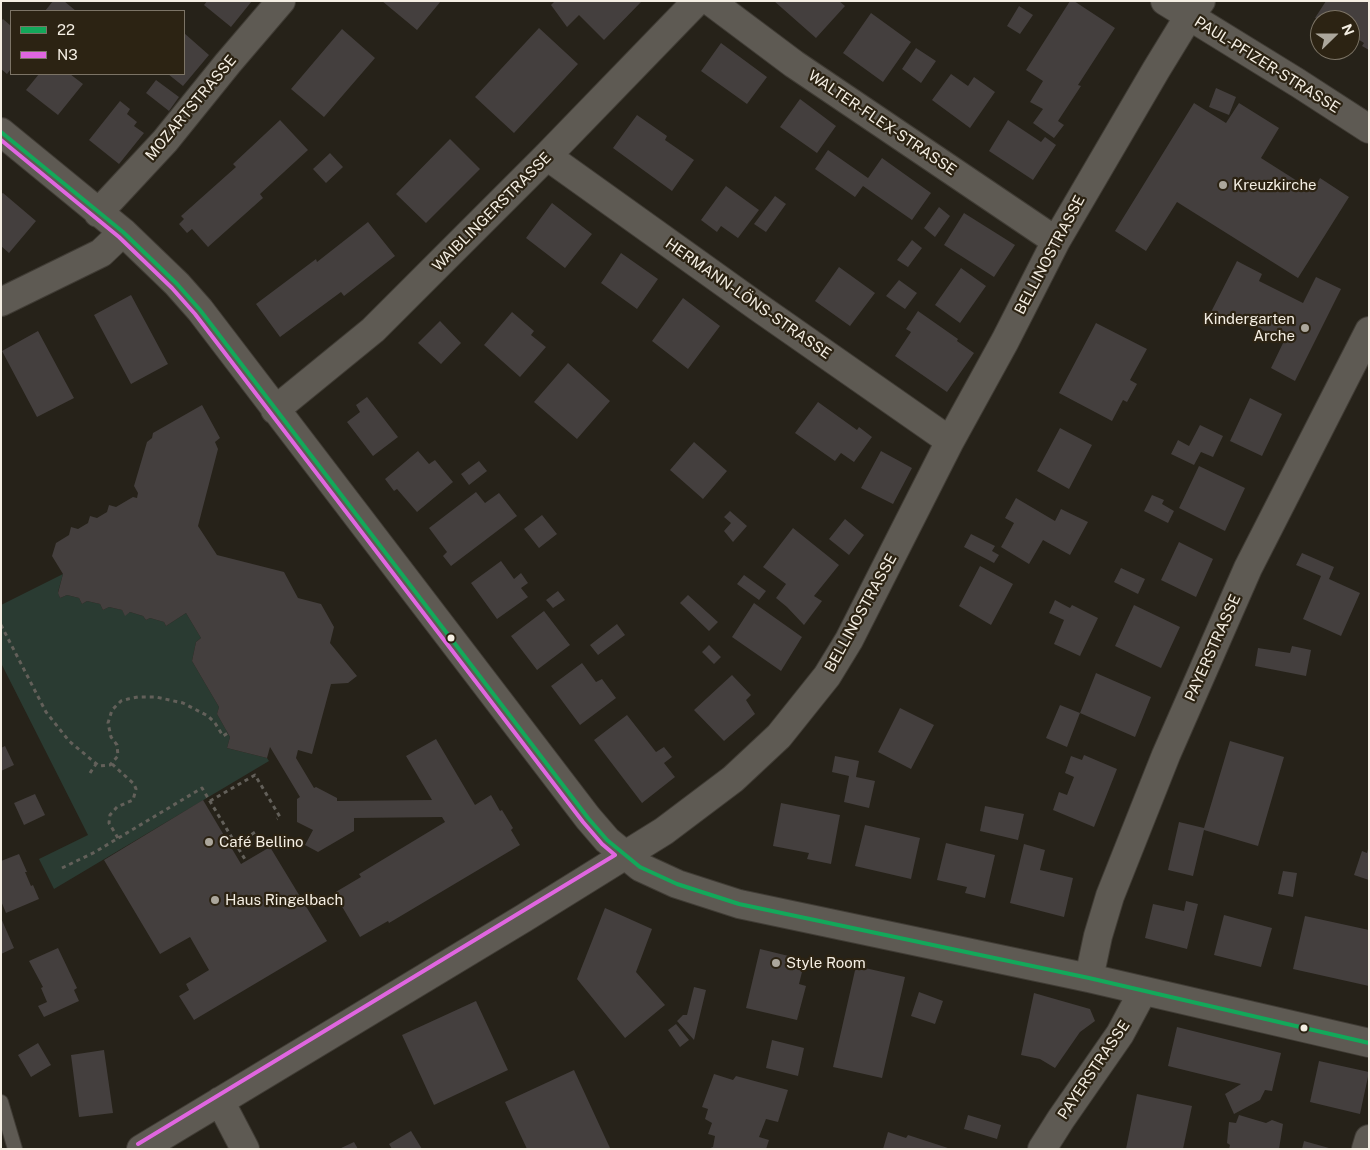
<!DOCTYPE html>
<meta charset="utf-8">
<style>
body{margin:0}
#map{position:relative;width:1370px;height:1150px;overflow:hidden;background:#262219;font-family:"Public Sans",sans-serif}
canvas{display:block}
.frame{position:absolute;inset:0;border:2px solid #f4eee3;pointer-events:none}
.legend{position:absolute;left:10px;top:10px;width:175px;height:65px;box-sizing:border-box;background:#2c2313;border:1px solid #7c7466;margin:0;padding:6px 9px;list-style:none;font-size:15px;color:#f4eee3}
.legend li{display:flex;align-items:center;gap:10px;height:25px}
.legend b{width:25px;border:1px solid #7c7466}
.north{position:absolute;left:1310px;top:10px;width:50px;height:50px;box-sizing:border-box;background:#2c2313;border:1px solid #7c7466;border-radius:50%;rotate:68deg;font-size:14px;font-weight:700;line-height:20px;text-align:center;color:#f4eee3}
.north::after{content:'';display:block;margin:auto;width:18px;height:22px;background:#aca79c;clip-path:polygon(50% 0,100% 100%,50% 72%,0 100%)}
</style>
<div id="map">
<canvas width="1370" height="1150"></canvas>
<div class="frame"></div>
<ul class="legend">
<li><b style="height:6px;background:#13a85a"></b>22</li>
<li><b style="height:6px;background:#e066e0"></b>N3</li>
</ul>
<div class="north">N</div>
</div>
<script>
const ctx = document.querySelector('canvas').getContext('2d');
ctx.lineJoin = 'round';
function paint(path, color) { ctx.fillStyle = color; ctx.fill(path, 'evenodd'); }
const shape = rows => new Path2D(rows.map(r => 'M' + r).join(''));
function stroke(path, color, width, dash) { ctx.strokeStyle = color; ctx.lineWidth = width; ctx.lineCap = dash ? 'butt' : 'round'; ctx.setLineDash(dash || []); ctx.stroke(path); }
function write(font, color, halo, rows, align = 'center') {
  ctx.font = font + ' "Public Sans",sans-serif'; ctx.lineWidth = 4.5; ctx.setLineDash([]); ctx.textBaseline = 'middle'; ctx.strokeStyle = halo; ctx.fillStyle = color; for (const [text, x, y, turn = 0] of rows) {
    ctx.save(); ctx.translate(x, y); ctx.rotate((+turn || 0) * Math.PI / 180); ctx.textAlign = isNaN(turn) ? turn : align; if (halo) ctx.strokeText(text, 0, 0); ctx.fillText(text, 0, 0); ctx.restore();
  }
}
paint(shape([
 [63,574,58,592,60,598,67,595,79,598,82,604,87,601,100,604,103,610,109,607,122,610,125,615,130,612,143,616,146,620,150,618,164,622,166,626,186,613,201,638,196,642,192,661,219,707,217,714,230,737,227,748,267,758,269,761,54,889,39,859,88,835,1,663,1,605]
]), '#2a3b32');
paint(shape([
 [53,1,64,1,76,11,45,11],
 [207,1,252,1,231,27,204,5],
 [382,1,441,1,417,30],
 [555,1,642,1,604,40,579,15,567,27,551,5],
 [774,1,839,1,845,6,816,38],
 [1070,1,1074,1,1115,28,1078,85,1081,86,1058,121,1064,125,1054,138,1033,123,1043,109,1030,102,1043,81,1026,70],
 [1326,1,1369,1,1369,50,1362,46,1364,43,1350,34,1350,20,1320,20,1320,21,1315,18],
 [1019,6,1033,15,1020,34,1007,26],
 [871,13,911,42,883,82,843,53],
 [3,19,11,26,11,69,7,74,1,69,1,21],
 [539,28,578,64,514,133,475,97],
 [342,29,375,58,324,117,291,89],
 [184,33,209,55,183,86,168,74,184,74],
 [721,43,767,77,747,104,701,71],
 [916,48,936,61,921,83,902,69],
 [39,74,70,74,83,84,58,115,26,90],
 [951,74,968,86,974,77,995,92,970,128,932,100],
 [156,80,179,97,169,111,146,93],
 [1216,88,1236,97,1229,115,1209,107],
 [800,99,836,126,817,153,780,127],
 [120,101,130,109,127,114,137,122,134,126,144,133,119,164,89,140],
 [1194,103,1226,123,1239,103,1279,128,1261,158,1313,191,1320,178,1349,197,1298,278,1177,202,1146,251,1115,231],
 [637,115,667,136,665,140,694,160,672,191,613,148],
 [280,120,308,150,260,194,263,198,208,247,192,229,187,233,179,224,184,219,181,216,236,167,233,164],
 [1008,120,1041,142,1045,137,1056,145,1033,180,989,151],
 [450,139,480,169,426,223,396,194],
 [828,150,868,178,882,158,931,193,912,220,863,186,855,197,815,169],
 [330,153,343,167,326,183,313,169],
 [726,186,759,210,738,238,721,226,717,232,701,220],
 [3,193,36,221,9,253,1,246,1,194],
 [775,196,786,204,766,232,754,224],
 [552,203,592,234,565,268,526,238],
 [939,207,950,216,935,237,924,228],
 [964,213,1015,245,994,277,944,245],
 [368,222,395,256,344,296,341,292,280,337,256,304,316,259,317,262],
 [912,240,922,248,908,267,897,260],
 [621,253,658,279,637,309,601,283],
 [1237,261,1262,274,1259,281,1303,303,1316,277,1341,289,1295,381,1271,368,1284,341,1240,318,1236,324,1211,312],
 [839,267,875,293,850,326,815,301],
 [961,268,986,286,960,323,935,305],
 [899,280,917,293,905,309,886,296],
 [131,295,168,364,131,384,94,315],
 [683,298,720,326,688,369,652,341],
 [918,311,958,339,957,341,974,353,947,392,895,356,911,332,906,329],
 [512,312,534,331,531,335,546,347,520,377,484,345],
 [440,321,461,343,441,364,418,343],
 [1096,323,1147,349,1130,380,1137,384,1127,402,1123,400,1112,421,1059,393],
 [38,331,74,398,37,417,2,351],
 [568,363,610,401,577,439,534,402],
 [367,397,398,437,373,456,347,422,360,412,356,405],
 [1250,398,1282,414,1262,456,1230,441],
 [818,402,857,430,859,427,872,437,854,462,841,453,835,461,795,433],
 [202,405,220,438,215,442,218,449,198,526,217,555,284,572,298,598,321,604,334,627,330,643,357,676,348,683,331,684,312,754,298,750,296,758,314,788,316,787,337,798,337,801,432,800,406,756,436,739,475,805,491,795,500,811,502,810,513,828,511,830,520,845,389,923,388,921,360,937,334,893,361,877,359,874,445,822,442,817,354,818,354,831,318,852,305,845,313,830,297,822,297,799,300,797,270,747,267,758,227,748,230,737,217,714,219,707,192,661,196,642,201,638,186,613,166,626,164,622,150,618,146,620,143,616,130,612,125,616,122,610,109,607,103,610,100,604,87,601,82,604,79,598,67,595,60,598,58,593,63,574,52,556,56,543,69,535,71,527,78,529,88,523,90,516,97,518,107,512,109,505,116,507,133,497,137,498,138,493,134,486,147,442,152,438,153,433],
 [1200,425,1223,436,1213,457,1201,452,1194,465,1171,454,1178,440,1189,446],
 [1060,428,1092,445,1069,489,1037,471],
 [694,442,727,471,703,499,670,470],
 [418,451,429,464,435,460,453,482,417,512,397,489,394,491,385,479],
 [881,451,912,468,893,504,861,488],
 [479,461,487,471,469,485,461,474],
 [1199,466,1245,488,1225,531,1179,508],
 [476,492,485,503,499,493,517,516,451,566,443,556,447,552,429,528],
 [1152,495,1164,500,1162,504,1174,511,1168,523,1144,511],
 [1016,498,1055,521,1061,509,1088,522,1070,555,1043,540,1029,564,1001,547,1014,523,1005,518],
 [730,511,747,526,733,542,724,531,731,523,724,517],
 [542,515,557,534,539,548,524,529],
 [845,519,864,535,849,555,829,539],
 [793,528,839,565,814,596,822,601,804,625,787,607,776,598,786,584,763,567],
 [971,534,995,546,992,551,999,555,994,563,964,547],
 [1179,542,1213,559,1196,597,1161,580],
 [1302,553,1334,567,1329,579,1360,593,1341,636,1303,619,1321,576,1296,565],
 [501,561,514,579,521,573,528,583,521,588,528,597,497,619,471,583],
 [980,566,1013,584,991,625,959,606],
 [1121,568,1145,579,1138,594,1114,582],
 [744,575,766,591,759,600,737,584],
 [558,591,565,600,553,608,546,600],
 [688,595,718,622,709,631,680,603],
 [1055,600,1070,608,1072,605,1098,618,1080,656,1054,644,1064,620,1049,613],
 [754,603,802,637,781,671,732,637],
 [1134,605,1180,627,1161,668,1115,646],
 [544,611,570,645,537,670,511,636],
 [617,624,625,635,598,655,590,645],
 [709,645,721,657,714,664,702,652],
 [1292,646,1311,650,1306,676,1255,666,1258,648,1290,653],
 [582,663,596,682,602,679,616,698,580,725,551,686],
 [1096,673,1151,697,1135,737,1080,713],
 [732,675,751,695,746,700,755,714,724,741,694,710],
 [1060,705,1080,713,1067,747,1046,738],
 [900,708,934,725,911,769,878,752],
 [627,715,656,752,664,747,672,757,664,763,675,777,642,803,594,740],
 [1230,741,1284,757,1258,846,1204,830,1193,876,1168,870,1179,822,1204,828],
 [5,746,14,765,1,771,1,748],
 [1084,755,1117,769,1094,827,1053,810,1059,792,1067,795,1074,777,1065,773,1071,756,1082,760],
 [835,756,859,761,856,777,875,781,869,808,844,802,849,776,832,772],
 [35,794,45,815,24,825,14,803],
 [203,800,241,864,270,847,327,941,194,1020,179,996,189,990,186,984,209,970,190,937,160,954,104,860],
 [781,803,840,815,831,864,807,859,809,853,773,846],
 [985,806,1024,814,1018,840,980,831],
 [865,825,920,838,911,879,855,866],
 [946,843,995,855,985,898,965,893,967,887,937,880],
 [1024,844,1045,850,1040,870,1073,878,1064,917,1010,903],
 [1368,849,1369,849,1369,880,1354,875,1362,851,1367,853],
 [19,854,27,872,25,872,31,886,33,885,39,899,6,913,1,901,1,861],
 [1283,871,1297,873,1293,897,1278,894],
 [1186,901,1198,904,1187,949,1145,938,1153,904,1184,911],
 [605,908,652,929,636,972,665,1005,625,1038,577,979],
 [1224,915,1272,928,1261,967,1214,955],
 [1305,916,1369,930,1369,986,1293,969],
 [1,918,14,948,1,954],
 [58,948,77,988,74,990,79,1001,44,1017,38,1006,47,1002,41,988,43,987,29,961],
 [760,949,805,960,799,984,806,986,797,1020,746,1008],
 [856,966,905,977,882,1078,833,1067],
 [694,987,706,990,694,1040,677,1021,683,1015,687,1015],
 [919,992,943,1001,935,1024,911,1016],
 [1034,993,1090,1009,1095,1021,1080,1032,1055,1068,1040,1059,1021,1055],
 [476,1001,508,1070,434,1105,402,1035],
 [676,1024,689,1040,680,1047,668,1030],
 [1177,1027,1281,1053,1272,1091,1265,1090,1260,1100,1234,1114,1225,1094,1241,1084,1168,1066],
 [772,1040,804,1048,798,1076,766,1068],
 [38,1043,51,1065,31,1077,18,1055],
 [104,1050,113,1113,79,1117,71,1055],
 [1319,1061,1369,1072,1360,1114,1310,1102],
 [574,1070,610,1148,527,1149,505,1102],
 [714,1074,733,1080,736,1076,788,1090,778,1122,766,1119,759,1137,769,1140,766,1149,708,1149,713,1147,715,1136,708,1134,712,1123,705,1119,708,1109,702,1107],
 [1137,1094,1192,1106,1183,1149,1126,1149],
 [968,1115,1001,1125,997,1139,964,1129],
 [1239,1115,1266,1123,1272,1120,1283,1124,1279,1149,1229,1149,1230,1145,1227,1143,1229,1122,1236,1123],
 [411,1131,422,1149,392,1149,389,1144],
 [888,1132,906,1138,908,1135,951,1149,883,1149],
 [1304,1141,1329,1148,1329,1149,1302,1149],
 [354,1142,358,1149,339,1149]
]), '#443f3e');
const service = shape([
 [1,1102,15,1149]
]);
const minor = shape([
 [710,1,794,64,1056,241],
 [1165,1,1298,83,1369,129],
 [1,132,123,232,177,284,200,310,588,818,607,840,640,867,677,884,739,904,1089,978,1369,1043],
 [547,156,758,307,950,441],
 [98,213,165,141,228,63,281,1],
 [1,302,101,253,123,232],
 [275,410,373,330,547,156,697,1],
 [1089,978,1098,936,1110,896,1166,755,1248,568,1369,331],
 [220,1101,245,1149],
 [141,1149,524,918,664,831,733,779,779,736,827,676,849,640,950,441,1005,341,1056,241,1156,70,1189,16,1201,1],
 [1042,1149,1061,1119,1120,1034,1143,991],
 [1366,1149,1369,1139]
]);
stroke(service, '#403c35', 16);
stroke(minor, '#403c35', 30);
stroke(shape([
 [1,625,46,712,69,741,99,766,110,765,118,756,117,745,111,737,108,723,112,710,121,701,128,699,138,697,156,697,183,703,208,716,215,723,223,736,228,733],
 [112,764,134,784,136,789,133,800,117,807,110,815,109,823,118,838],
 [90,773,96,764],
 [210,801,255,775,280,817,277,819],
 [231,847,257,831],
 [62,868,95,852,202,788,246,861]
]), '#63605a', 3, [4, 4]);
stroke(service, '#5e5a53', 14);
stroke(minor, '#5e5a53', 28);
stroke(shape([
 [1,132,123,232,177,284,200,310,588,818,607,840,640,867,677,884,739,904,1089,978,1369,1043]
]), '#13a85a', 4);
stroke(shape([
 [1,140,119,237,172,288,195,314,583,822,602,844,615,855,138,1144]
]), '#e066e0', 4);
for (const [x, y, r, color] of [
 [1223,185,5,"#aca79c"],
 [1305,328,5,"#aca79c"],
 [451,638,4.5,"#f4eee3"],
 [209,842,5,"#aca79c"],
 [215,900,5,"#aca79c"],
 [776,963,5,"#aca79c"],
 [1304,1028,4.5,"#f4eee3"]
]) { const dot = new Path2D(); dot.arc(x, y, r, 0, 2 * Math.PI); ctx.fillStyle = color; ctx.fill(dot); stroke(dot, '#2c2313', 2); }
write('15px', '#f4eee3', '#2c2313', [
 ["PAUL-PFIZER-STRASSE",1267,65,32],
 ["MOZARTSTRASSE",191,108,-50],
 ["WALTER-FLEX-STRASSE",882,123,34],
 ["WAIBLINGERSTRASSE",492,212,-45],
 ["BELLINOSTRASSE",1050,255,-62],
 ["HERMANN-LÖNS-STRASSE",748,299,35],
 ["BELLINOSTRASSE",861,613,-61],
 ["PAYERSTRASSE",1213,648,-66],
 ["PAYERSTRASSE",1094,1070,-56]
]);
write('15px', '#f4eee3', '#2c2313', [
 ["Kreuzkirche",1233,185],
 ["Kindergarten",1295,319,"right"],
 ["Arche",1295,336,"right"],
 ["Café Bellino",219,842],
 ["Haus Ringelbach",225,900],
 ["Style Room",786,963]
], 'left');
</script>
